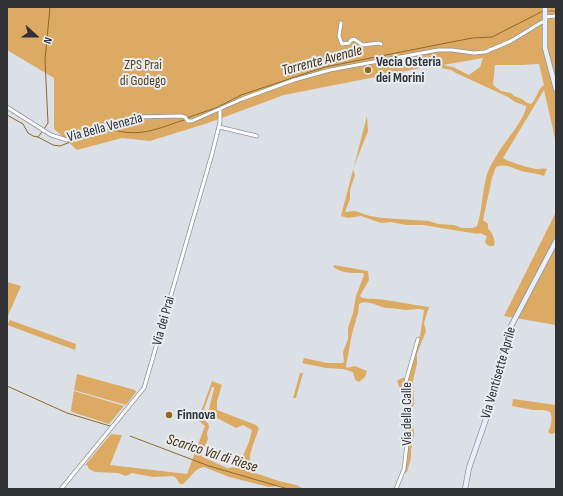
<!DOCTYPE html>
<html>
<head>
<meta charset="utf-8">
<style>
  body { margin:0 }
  #map { position:relative; width:563px; height:496px; overflow:hidden; background:#dae0e5; font-family:"Sofia Sans Condensed",sans-serif }
  canvas { display:block }
  .frame { position:absolute; inset:0; border:8px solid #303235; pointer-events:none }
  .north { position:absolute; left:16px; top:16px; width:40px; height:40px; -webkit-text-stroke:3px #e8edf2; paint-order:stroke; rotate:111deg; font-size:11px; font-weight:700; line-height:16px; text-align:center; color:#303235 }
  .north::after { content:''; display:block; margin:auto; width:14px; height:18px; background:#303235; clip-path:polygon(50% 0,100% 100%,50% 72%,0 100%) }
</style>
</head>
<body>
<div id="map">
<canvas width="563" height="496"></canvas>
<div class="frame"></div>
<div class="north">N</div>
</div>
<script>
const context = document.querySelector('canvas').getContext('2d');
context.lineJoin = 'round';
function paint(path, color) { context.fillStyle = color; context.fill(path, 'evenodd'); }
function trace(path, color, width, dash) { context.strokeStyle = color; context.lineWidth = width; context.lineCap = dash ? 'butt' : 'round'; context.setLineDash(dash || []); context.stroke(path); }
function drawText(font, color, halo, rows, align = 'center') {
  context.font = font + ' "Sofia Sans Condensed",sans-serif'; context.lineWidth = 4; context.setLineDash([]); context.textBaseline = 'middle'; context.strokeStyle = halo; context.fillStyle = color; for (const [text, x, y, turn = 0] of rows) {
    context.save(); context.translate(x, y); context.rotate((+turn || 0) * Math.PI / 180); context.textAlign = isNaN(turn) ? turn : align; if (halo) context.strokeText(text, 0, 0); context.fillText(text, 0, 0); context.restore();
  }
}
paint(new Path2D(`
  M7 7H556V143L544 90 503 158C506 161 532 169 537 169 541 169 543 168 547 169L544 176C537 173 529 173 521 171 513 168 505 163 496 167L492 178 483 220 488 224V229C492 231 496 241 494 246 491 247 487 246 485 242L487 236 480 233 478 234 423 225H406L391 222 381 223 361 216 348 218 341 216 367 116 368 131 353 169 355 175 350 190V199L345 212 355 211 370 216 383 218 429 221 438 224 454 225 462 228H473L477 226C482 211 482 194 486 178 488 169 494 160 498 153 504 143 527 116 526 106L515 102 508 97 456 73 451 70 431 66 284 95 208 123 150 141 122 138 77 150 54 129V78L7 50ZM483 58 480 67 469 75 453 67 443 65ZM539 64 544 85C537 89 537 99 531 104L527 103 522 99 514 96 511 93 501 91 493 85 495 65H520Z
  M556 212V325L504 316Z
  M334 265 368 271 369 280 360 296C363 300 369 298 375 299 393 300 411 305 429 307L424 323 426 331 417 354V364L413 381 414 403 412 412 414 435 411 450V458L407 472 403 474 402 470C404 468 407 465 407 463 408 460 406 456 407 453 409 445 410 394 406 388L400 389 397 381 400 379 406 377 420 336 424 310C416 308 413 310 405 310 399 309 393 308 387 308 377 307 368 299 359 304L358 313 352 334 346 366 347 368 355 366 367 371 365 377 359 382 355 380 353 372 343 369 326 368 302 363 304 358 327 363H342L344 362 343 352 348 339V328L353 313 356 296 364 275 363 273C351 273 344 274 333 267Z
  M7 282 21 286 7 318Z
  M10 320 76 344 75 350 10 326 7 325Z
  M300 373H303L296 398H293Z
  M77 374 135 390 136 392 126 405 74 390Z
  M212 381 222 385 217 401V410L256 425 259 428 252 448 250 455V459L246 470 279 481 296 485 304 489H288L280 486 269 487 229 477 204 467C194 468 191 478 183 484H180L176 478 173 476 153 477 132 473 126 476 118 473 95 472 89 469 87 465H85L111 434 122 435 110 465 187 474 205 426 198 420ZM212 387H214V389L207 417 211 419 217 418 236 428 243 425 252 430 249 442 238 467 227 468 201 456 202 452 208 439 207 433 209 427 208 423 201 418Z
  M74 391 124 406 109 424 72 412 71 410Z
  M513 399 556 405V433L551 434 548 432C551 427 553 417 550 412L544 410H533L512 406Z`), '#ddaa64');
trace(new Path2D(`
  M547 11H556
  M7 115 23 124 28 133 33 136 38 137 53 145 60 146 86 136
  M187 118 218 107 241 95 325 67 472 38 492 37 543 11
  M44 129 48 123 45 60 50 7
  M110 129C140 138 156 129 184 120
  M38 137 42 132
  M7 386 67 413 110 426
  M130 436 209 466 288 489`), '#8e6829', 1);
const minor = new Path2D(`
  M545 17 556 16
  M341 23 339 36 342 44 349 43 351 40 354 39 363 45 379 43 381 44
  M7 107 51 135 67 140 79 137 135 117 181 116 185 117 188 121H192L242 99 294 80 330 70 438 50H452L474 53 485 52 511 41 542 22H545
  M219 127 257 136
  M61 489 144 388 212 154 220 122V109
  M396 489 404 469 408 436 406 381 418 339`);
const secondary = new Path2D(`
  M545 7V48L556 89
  M465 489 469 468 495 393 508 332 556 241`);
trace(minor, '#8f9499', 4.5);
trace(secondary, '#8f9499', 6);
trace(minor, '#fff', 3);
trace(secondary, '#e6effa', 4.5);
for (const [x, y, r, color] of [
  [368,70,4,"#986819"],
  [169,415,4,"#986819"]
]) { const dot = new Path2D(); dot.arc(x, y, r, 0, 2 * Math.PI); context.fillStyle = color; context.fill(dot); trace(dot, '#e8edf2', 1.5); }
drawText('bold 14px', '#303235', '#e8edf2', [
  ["Vecia Osteria",376,62],
  ["dei Morini",376,78],
  ["Finnova",177,415]
], 'left');
drawText('14px', '#5a411e', '#e8edf2', [
  ["ZPS Prai",143,65],
  ["di Godego",143,81]
]);
drawText('14px', '#303235', '#e8edf2', [
  ["Via Bella Venezia",105,128,-15],
  ["Via dei Prai",164,321,-74],
  ["Via Ventisette Aprile",499,373,-74],
  ["Via della Calle",407,414,-90]
]);
drawText('italic 15px', '#472f0a', '#e8edf2', [
  ["Torrente Avenale",322,61,-15],
  ["Scarico Val di Riese",212,454,18]
]);
</script>
</body>
</html>
